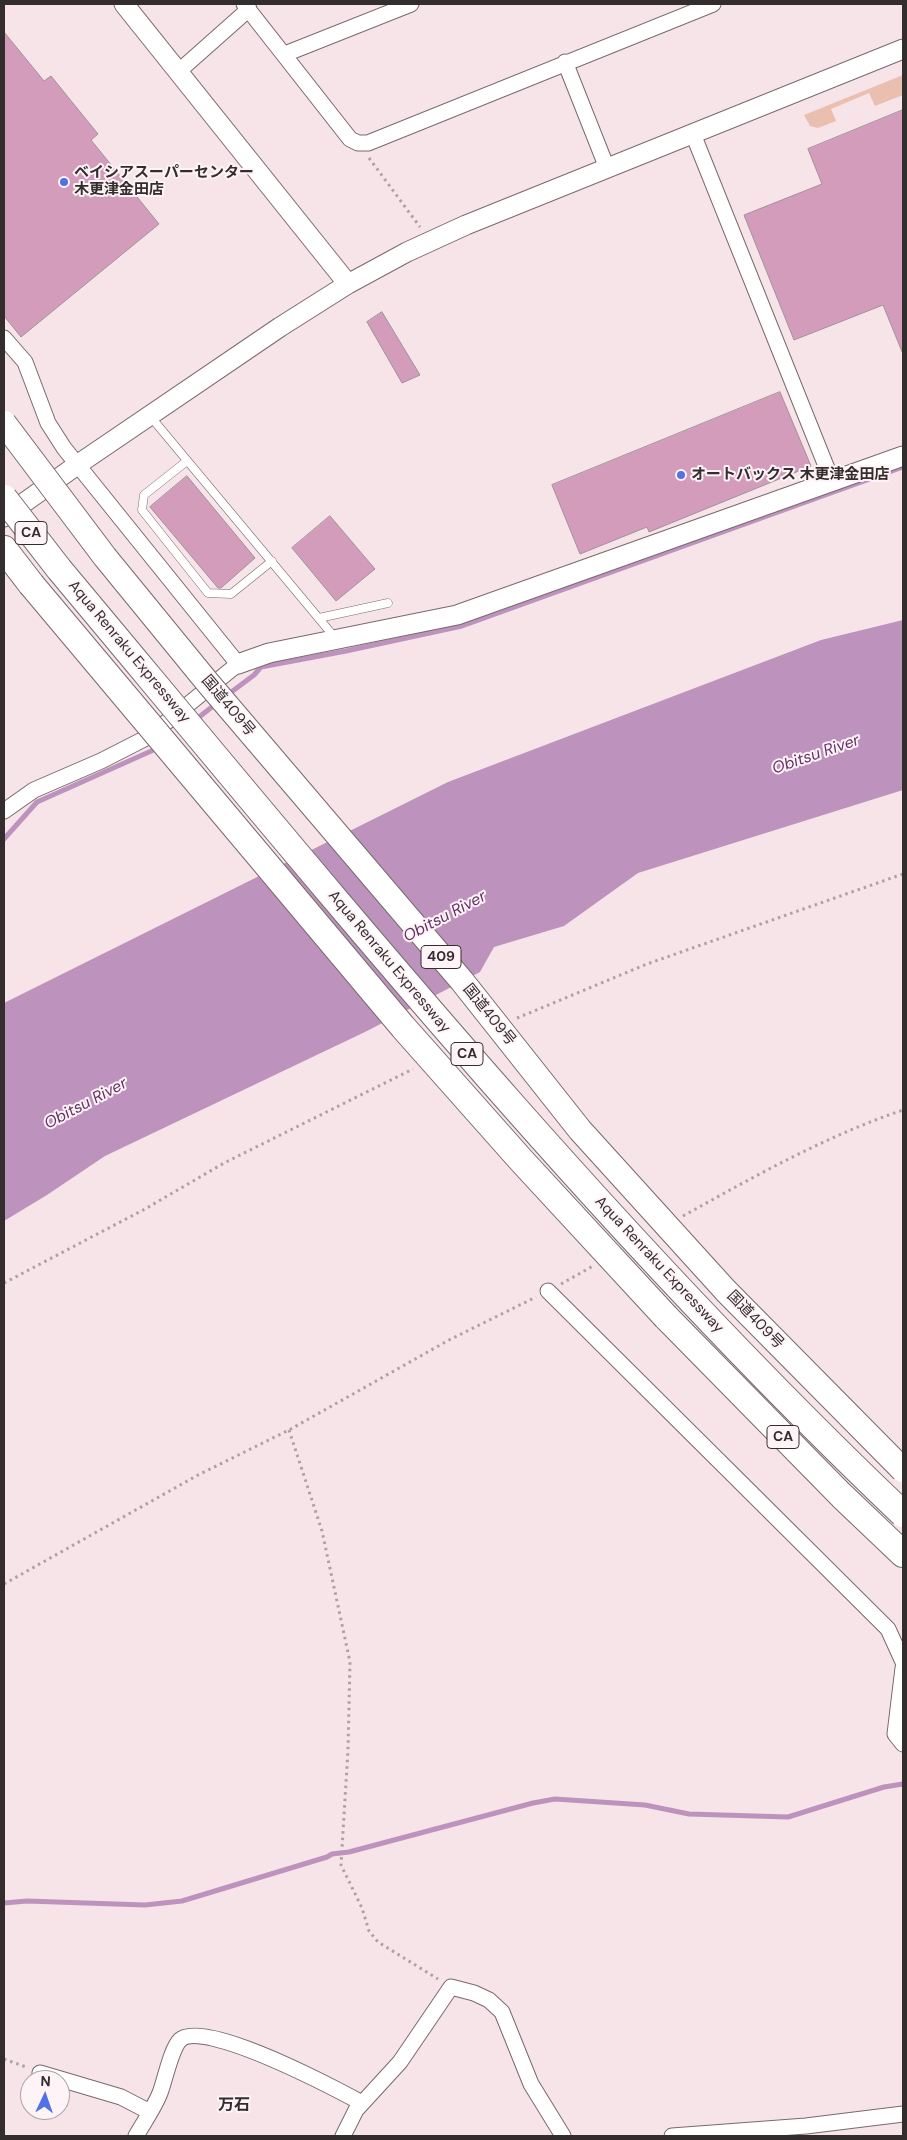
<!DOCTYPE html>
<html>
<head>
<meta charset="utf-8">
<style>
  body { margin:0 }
  #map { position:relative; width:907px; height:2140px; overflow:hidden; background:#f6e4e8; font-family:"DM Sans",sans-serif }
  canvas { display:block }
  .frame { position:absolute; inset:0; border:5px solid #332d2e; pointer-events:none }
  .north { position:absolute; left:20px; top:2070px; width:50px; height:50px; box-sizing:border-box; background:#fef3f6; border:1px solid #ada4a6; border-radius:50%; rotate:3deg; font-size:14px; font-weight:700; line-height:20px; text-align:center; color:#332d2e }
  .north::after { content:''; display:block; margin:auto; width:18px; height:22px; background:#5072e6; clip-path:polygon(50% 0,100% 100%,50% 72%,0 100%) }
</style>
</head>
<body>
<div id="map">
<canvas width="907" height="2140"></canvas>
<div class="frame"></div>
<div class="north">N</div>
</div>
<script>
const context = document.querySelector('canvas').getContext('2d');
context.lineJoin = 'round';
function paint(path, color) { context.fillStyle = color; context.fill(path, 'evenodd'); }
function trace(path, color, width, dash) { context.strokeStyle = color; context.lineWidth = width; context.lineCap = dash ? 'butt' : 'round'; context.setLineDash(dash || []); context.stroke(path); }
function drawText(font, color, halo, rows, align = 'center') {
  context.font = font + ' "DM Sans","Noto Sans JP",sans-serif'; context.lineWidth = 4; context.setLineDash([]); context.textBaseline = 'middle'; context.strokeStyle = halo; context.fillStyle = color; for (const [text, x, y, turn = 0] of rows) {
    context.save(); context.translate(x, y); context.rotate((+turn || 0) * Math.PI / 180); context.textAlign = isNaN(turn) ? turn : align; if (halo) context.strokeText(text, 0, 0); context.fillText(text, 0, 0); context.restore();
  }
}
paint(new Path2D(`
  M903 75V95L875 106 869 93 831 109 836 121 818 128 810 126 804 115Z`), '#ebbfaf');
paint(new Path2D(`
  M903 620V790L638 873 564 926 494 947 480 972 367 1031 105 1156 47 1195 4 1221V1003L448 782 821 640Z`), '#bd93be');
trace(new Path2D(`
  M226 696 254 675 261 667 346 651 462 626 903 467
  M194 721 217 703
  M4 839 37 802 158 748
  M4 1903 27 1901 145 1905 182 1901 327 1857 332 1854 349 1852 533 1803 555 1799 645 1805 689 1814 788 1817 884 1787 903 1784`), '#bd93be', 5);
const building = new Path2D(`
  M4 32 44 81 51 76 98 134 91 140 159 224 21 337 4 316Z
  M903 110V354L883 305 794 340 744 215 822 184 808 149Z
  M382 312 420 375 402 383 367 322Z
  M780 392 811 466 649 532 647 527 580 554 552 485Z
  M187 476 255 558 221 588H218L150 507Z
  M330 516 375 569 336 601 292 548Z`);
paint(building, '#d39cba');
trace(building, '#a09299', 1);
const service = new Path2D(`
  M150 416 336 639
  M187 461 144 495 142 510 208 593 231 594 272 561
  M319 618 388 603`);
const minor = new Path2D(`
  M244 4 350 139 358 143H368L713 4
  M285 54 411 4
  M565 62 607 168
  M178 72 249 9
  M693 134 832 481
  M4 338 25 362 48 423 64 448 238 664 148 737 101 761 34 790 4 811
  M548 1291 888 1629 903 1662
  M903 1668 895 1734 903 1744
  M40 2073 121 2097 150 2112
  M136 2136C144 2122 154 2108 160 2093 165 2080 171 2049 180 2040 203 2018 336 2089 362 2103
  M343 2136 356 2110 400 2062 451 1987 474 1993 489 2000 502 2012 531 2084 563 2136
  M672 2136 806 2126 903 2114`);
const tertiary = new Path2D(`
  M124 4 348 284
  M4 517 77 465 280 327 348 284 407 252 466 225 903 49
  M238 664 269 653 457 615 903 456`);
const motorway = new Path2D(`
  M4 549 31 584
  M666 1317 842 1496 903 1554`);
trace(service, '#796a6d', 9);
trace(minor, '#796a6d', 17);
trace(tertiary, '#796a6d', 21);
trace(motorway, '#796a6d', 28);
trace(new Path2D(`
  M369 158 420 227
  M517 1018 647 964 903 874
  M683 1216C755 1176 826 1136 903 1110
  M4 1283 145 1209 224 1163 413 1069
  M561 1284 593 1266
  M289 1430 322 1531 350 1662 348 1750 341 1865 362 1908 369 1931 378 1942 438 1979
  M4 1584 198 1475 289 1430 449 1340 536 1297
  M4 2059 26 2067`), '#aea1a3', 3, [2.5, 4]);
trace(service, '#fff', 8);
trace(minor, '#fff', 15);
trace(tertiary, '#fff', 19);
trace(motorway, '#fff', 26);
const trunkBridge = new Path2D(`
  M4 423 105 557 208 683 462 981 580 1130 726 1291 903 1470`);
const motorwayBridge = new Path2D(`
  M4 498 59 569C330 893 596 1222 903 1514
  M31 584 403 1027 521 1160 666 1317`);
trace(trunkBridge, '#796a6d', 26, []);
trace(motorwayBridge, '#796a6d', 28, []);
trace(trunkBridge, '#fff', 24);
trace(motorwayBridge, '#fff', 26);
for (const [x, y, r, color] of [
  [64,182,5,"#5072e6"],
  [681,475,5,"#5072e6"]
]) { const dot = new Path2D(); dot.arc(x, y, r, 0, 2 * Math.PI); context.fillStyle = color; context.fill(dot); trace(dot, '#fef3f6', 2); }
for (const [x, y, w] of [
  [31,533,32],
  [441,957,40],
  [467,1054,32],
  [783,1437,32]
]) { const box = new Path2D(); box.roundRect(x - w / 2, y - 11.5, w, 23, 4); context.fillStyle = '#fef3f6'; context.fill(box); trace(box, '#332d2e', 1); }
drawText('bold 14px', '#332d2e', null, [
  ["CA",31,533],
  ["409",441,957],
  ["CA",467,1054],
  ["CA",783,1437]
]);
drawText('bold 15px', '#332d2e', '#fef3f6', [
  ["ベイシアスーパーセンター",74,173],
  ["木更津金田店",74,190],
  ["オートバックス 木更津金田店",691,475]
], 'left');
drawText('15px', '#332d2e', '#fef3f6', [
  ["Aqua Renraku Expressway",129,652,50],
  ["国道409号",228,706,50],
  ["Aqua Renraku Expressway",389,962,50],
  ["国道409号",489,1015,51],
  ["Aqua Renraku Expressway",659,1265,47],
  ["国道409号",755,1320,46]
]);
drawText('italic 16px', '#643066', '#fef3f6', [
  ["Obitsu River",816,755,-19],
  ["Obitsu River",445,917,-28],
  ["Obitsu River",86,1104,-28]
]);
drawText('bold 16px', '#332d2e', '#fef3f6', [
  ["万石",234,2106]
]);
</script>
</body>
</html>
